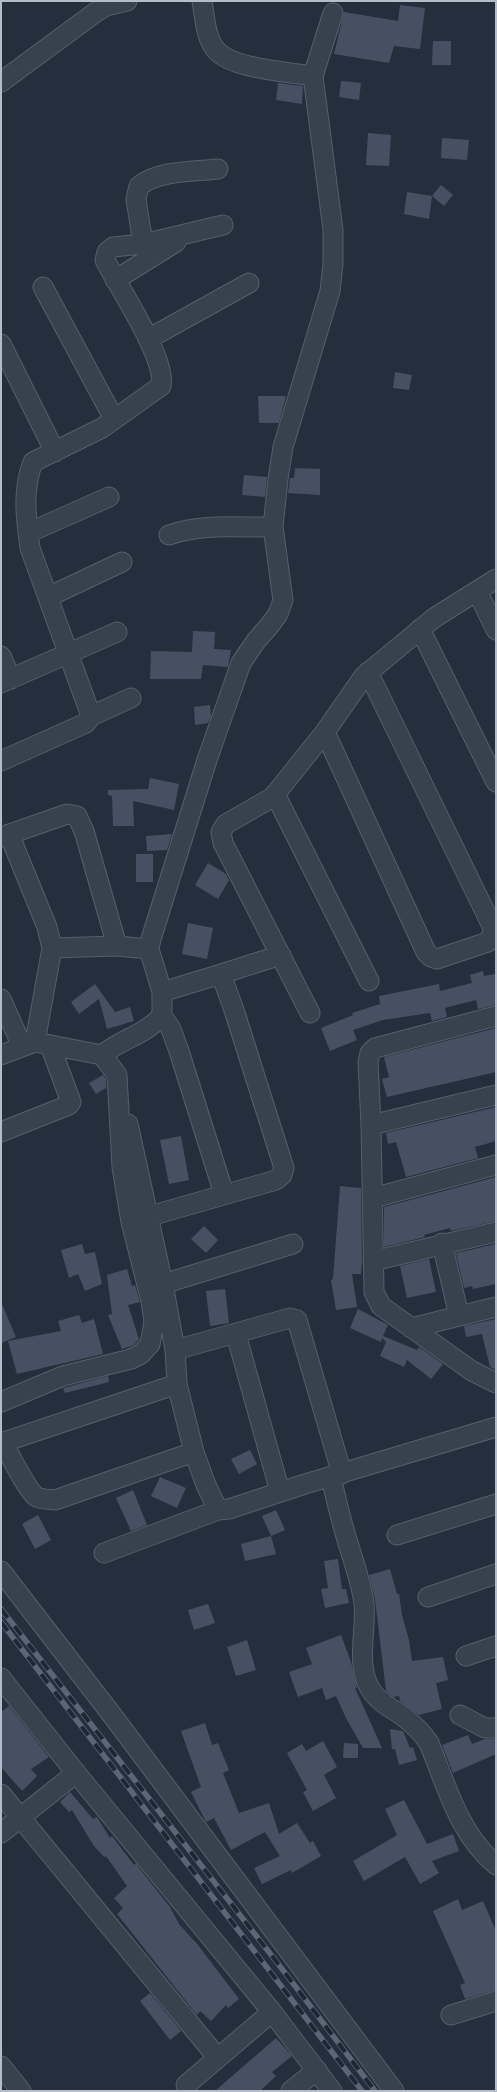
<!DOCTYPE html>
<html>
<head>
<meta charset="utf-8">
<style>
  body { margin:0 }
  #map { position:relative; width:497px; height:2092px; overflow:hidden; background:#242f3e; font-family:"IBM Plex Sans",sans-serif }
  canvas { display:block }
  .frame { position:absolute; inset:0; border:2px solid #b4bcc9; pointer-events:none }
</style>
</head>
<body>
<div id="map">
<canvas width="497" height="2092"></canvas>
<div class="frame"></div>
</div>
<script>
const context = document.querySelector('canvas').getContext('2d');
context.lineJoin = 'round';
function paint(path, color) { context.fillStyle = color; context.fill(path, 'evenodd'); }
function trace(path, color, width, dash) { context.strokeStyle = color; context.lineWidth = width; context.lineCap = dash ? 'butt' : 'round'; context.setLineDash(dash || []); context.stroke(path); }
paint(new Path2D(`
  M400 5 425 8 420 49 394 46 389 63 334 54 344 12 398 21Z
  M433 41H451V65H432Z
  M341 81 361 83 359 100 339 97Z
  M278 83 303 86 302 104 276 100Z
  M368 133 391 135 389 166 366 165Z
  M442 138 469 140 467 160 441 158Z
  M441 185 453 195 444 206 432 196Z
  M407 192 432 196 429 219 404 214Z
  M395 372 412 375 409 390 393 388Z
  M258 396H286L279 423H259Z
  M295 468 320 469V495L288 493 290 478H294Z
  M244 475 267 477 265 497 242 495Z
  M193 631 215 632 214 649 231 650 228 667 203 665 201 679H150L151 651 192 652Z
  M210 705 211 716 208 723 195 725 194 707Z
  M150 778 179 784 174 810 133 801 134 826H113L112 796 108 795V790L148 789Z
  M172 834 167 850 147 851 146 836Z
  M136 854H153V882H136Z
  M208 863 226 874 229 880 218 899 195 885Z
  M188 923 213 928 207 959 182 954Z
  M483 971 484 976 496 974V1005L478 1009 476 1000 445 1008 447 1017 432 1021 430 1013 383 1020 353 1030 357 1040 330 1051 321 1028 353 1015 352 1013 380 1004 379 996 439 984 440 991 472 983 470 975Z
  M95 984 115 1012 130 1007 134 1021 107 1029 99 999 79 1014 71 1002Z
  M496 1028V1072L387 1097 382 1079 389 1077 384 1057Z
  M103 1075 106 1079V1088L96 1094 89 1083Z
  M496 1107V1141L475 1147 478 1158 406 1177 396 1142 388 1144 386 1133Z
  M181 1136 189 1180 169 1184 160 1140Z
  M496 1177V1221L451 1231 450 1228 424 1235 425 1237 384 1247V1207Z
  M340 1186 361 1188 362 1262 361 1274H352L357 1307 336 1310 331 1280 333 1279Z
  M204 1226 218 1240 206 1253 191 1239Z
  M82 1244 85 1254 95 1252 102 1284 85 1291 78 1274 69 1278 61 1250Z
  M496 1244V1284L473 1289 472 1286 464 1288 456 1253Z
  M429 1259 436 1292 407 1298 400 1266Z
  M127 1269 132 1286 135 1285 140 1302 128 1305 139 1339 134 1345 122 1349 108 1315 112 1314 107 1275Z
  M225 1289 229 1323 210 1326 206 1291Z
  M1 1302 16 1337 1 1343Z
  M358 1309 388 1325 383 1336 417 1350 419 1347 443 1364 431 1379 407 1360 404 1367 380 1356 386 1342 382 1338 381 1342 350 1328Z
  M79 1315 82 1323 94 1319 103 1354 17 1374 8 1341 61 1331 58 1321Z
  M496 1319V1369H494L490 1367 482 1334 466 1337 464 1326Z
  M108 1376 109 1382 65 1393 63 1388 67 1387Z
  M250 1450 257 1464 239 1474 231 1459Z
  M160 1477 186 1488 177 1508 151 1496Z
  M133 1490 147 1525 131 1531 116 1498Z
  M276 1510 285 1530 271 1536 262 1516Z
  M38 1515 51 1540 35 1549 22 1524Z
  M271 1536 276 1554 245 1561 241 1544Z
  M338 1559 342 1589H346L349 1603 325 1608 321 1589 328 1588 324 1561Z
  M390 1569 397 1594H399L402 1615 409 1640 412 1661 443 1657 448 1680 436 1683 442 1709 419 1715 400 1701 399 1696 393 1697 386 1691 375 1599 369 1575Z
  M208 1604 215 1623 194 1630 188 1610Z
  M341 1635 351 1662 357 1688H355L382 1748H363L346 1718 336 1696 326 1700 322 1688 298 1697 289 1672 312 1664 306 1648Z
  M247 1640 256 1670 236 1676 227 1647Z
  M9 1706 49 1757 31 1769 37 1776 22 1791 1 1767V1712Z
  M205 1723 212 1745 218 1743 229 1770 223 1773 239 1813 269 1803 279 1834 297 1823 310 1843 313 1841 321 1856 292 1873 291 1870 262 1884 254 1868 280 1856 265 1832 231 1850 214 1818 206 1822 191 1792 201 1787 181 1731Z
  M390 1729 403 1731 410 1748 413 1747 417 1760 399 1765 395 1749H392Z
  M468 1735 472 1744 485 1739H496V1754L453 1773 442 1745Z
  M323 1741 337 1767 324 1775 336 1798 313 1811 303 1792 307 1790 287 1753 302 1744 306 1751Z
  M344 1743 358 1744V1758H343Z
  M70 1792 93 1819 97 1817 110 1838 112 1836 134 1865 136 1863 140 1869 170 1907 179 1924 198 1945 239 1999 228 2008 226 2005 211 2021 200 2011 197 2015 117 1914 123 1908 114 1898 127 1886 106 1856 104 1857 94 1846 72 1810 69 1812 60 1802Z
  M404 1800 427 1844 453 1834 459 1851 432 1861 439 1873 420 1884 405 1857 364 1881 353 1861 397 1835 385 1809Z
  M458 1899 462 1910 483 1901 496 1931V1990L465 1999 460 1985 465 1983 433 1911Z
  M150 1993 181 2031 170 2040 140 2001Z
  M276 2038 292 2056 272 2072 276 2076 260 2091H215Z`), '#455162');
const minor = new Path2D(`
  M202 1C205 17 205 37 216 50 232 69 289 72 313 76
  M1 82 96 12 106 6 127 1
  M143 244 136 199 139 186C160 170 192 172 218 169
  M115 280 176 242
  M43 287 114 419
  M148 339 249 283
  M1 344 55 452
  M28 533 109 497
  M169 535C204 523 237 528 273 527
  M477 591 496 630
  M48 597 122 562
  M420 629 496 782
  M1 656 11 679
  M1 683 117 632
  M91 716 131 698
  M325 732 426 952 431 957 437 959 488 942 492 935 493 928 368 672
  M1 761 86 723 91 716 30 548C26 518 22 490 33 462L102 428 161 386C167 359 119 288 105 260L107 252 113 247 143 244 223 225
  M275 794 369 981
  M9 834 47 927 52 948 35 1042
  M1 837 67 814 77 816 84 831 117 946
  M52 948 117 946 149 949
  M221 974 281 955
  M1 999 22 1046
  M310 1013 223 843 221 832 226 824 273 797 325 732 364 676 434 618 496 579
  M162 1016 171 1029 179 1051 224 1194
  M496 1016 375 1048 370 1053 368 1062 371 1125 374 1292 381 1306 472 1371 496 1383
  M1 1055 35 1042 102 1055
  M128 1124 163 1284 175 1350 177 1384 194 1452 206 1485 218 1510
  M371 1125 496 1095
  M1 1132 69 1105 71 1102 50 1045
  M373 1198 496 1165
  M150 1216 276 1180 282 1175 284 1168 234 1010 221 974 162 992
  M442 1243 459 1316
  M373 1261 496 1232
  M163 1284 293 1244
  M411 1328 496 1307
  M236 1334 280 1492
  M175 1350 290 1318 297 1320 342 1474
  M1 1402 63 1376 131 1359 141 1354 150 1344 154 1322 151 1301 131 1222 122 1167 117 1075 102 1055C123 1038 143 1036 162 1016V992L149 949 151 939 207 760 241 663 256 641 270 625 278 614 283 600 273 527 278 479 283 447 330 291 333 264V230L313 76 333 13
  M1 1443 177 1384
  M3 1443C10 1455 26 1488 35 1496 41 1500 49 1499 55 1500L194 1452
  M331 1477C336 1499 341 1521 348 1543 354 1563 361 1582 364 1603 367 1631 354 1668 373 1693 380 1702 390 1708 400 1714 411 1722 422 1732 429 1743 447 1787 459 1834 496 1865
  M397 1535 496 1504
  M104 1553 218 1510 229 1509 305 1484 496 1427
  M1 1571 112 1715 394 2091
  M428 1597 496 1574
  M466 1656 496 1646
  M1 1678 76 1773 272 2012 332 2091
  M460 1715 485 1728H496
  M1 1794 217 2057
  M1 1833 76 1773
  M451 2015 496 2001
  M1 2066 21 2091
  M186 2085 272 2012
  M291 2091 317 2070`);
trace(minor, '#565f6c', 21);
trace(minor, '#38414e', 19);
const rail = new Path2D(`
  M1 1609 279 1965 375 2091
  M1 1622 362 2091`);
trace(rail, '#5a6575', 5.5);
trace(rail, '#1d2633', 4, [11]);
</script>
</body>
</html>
